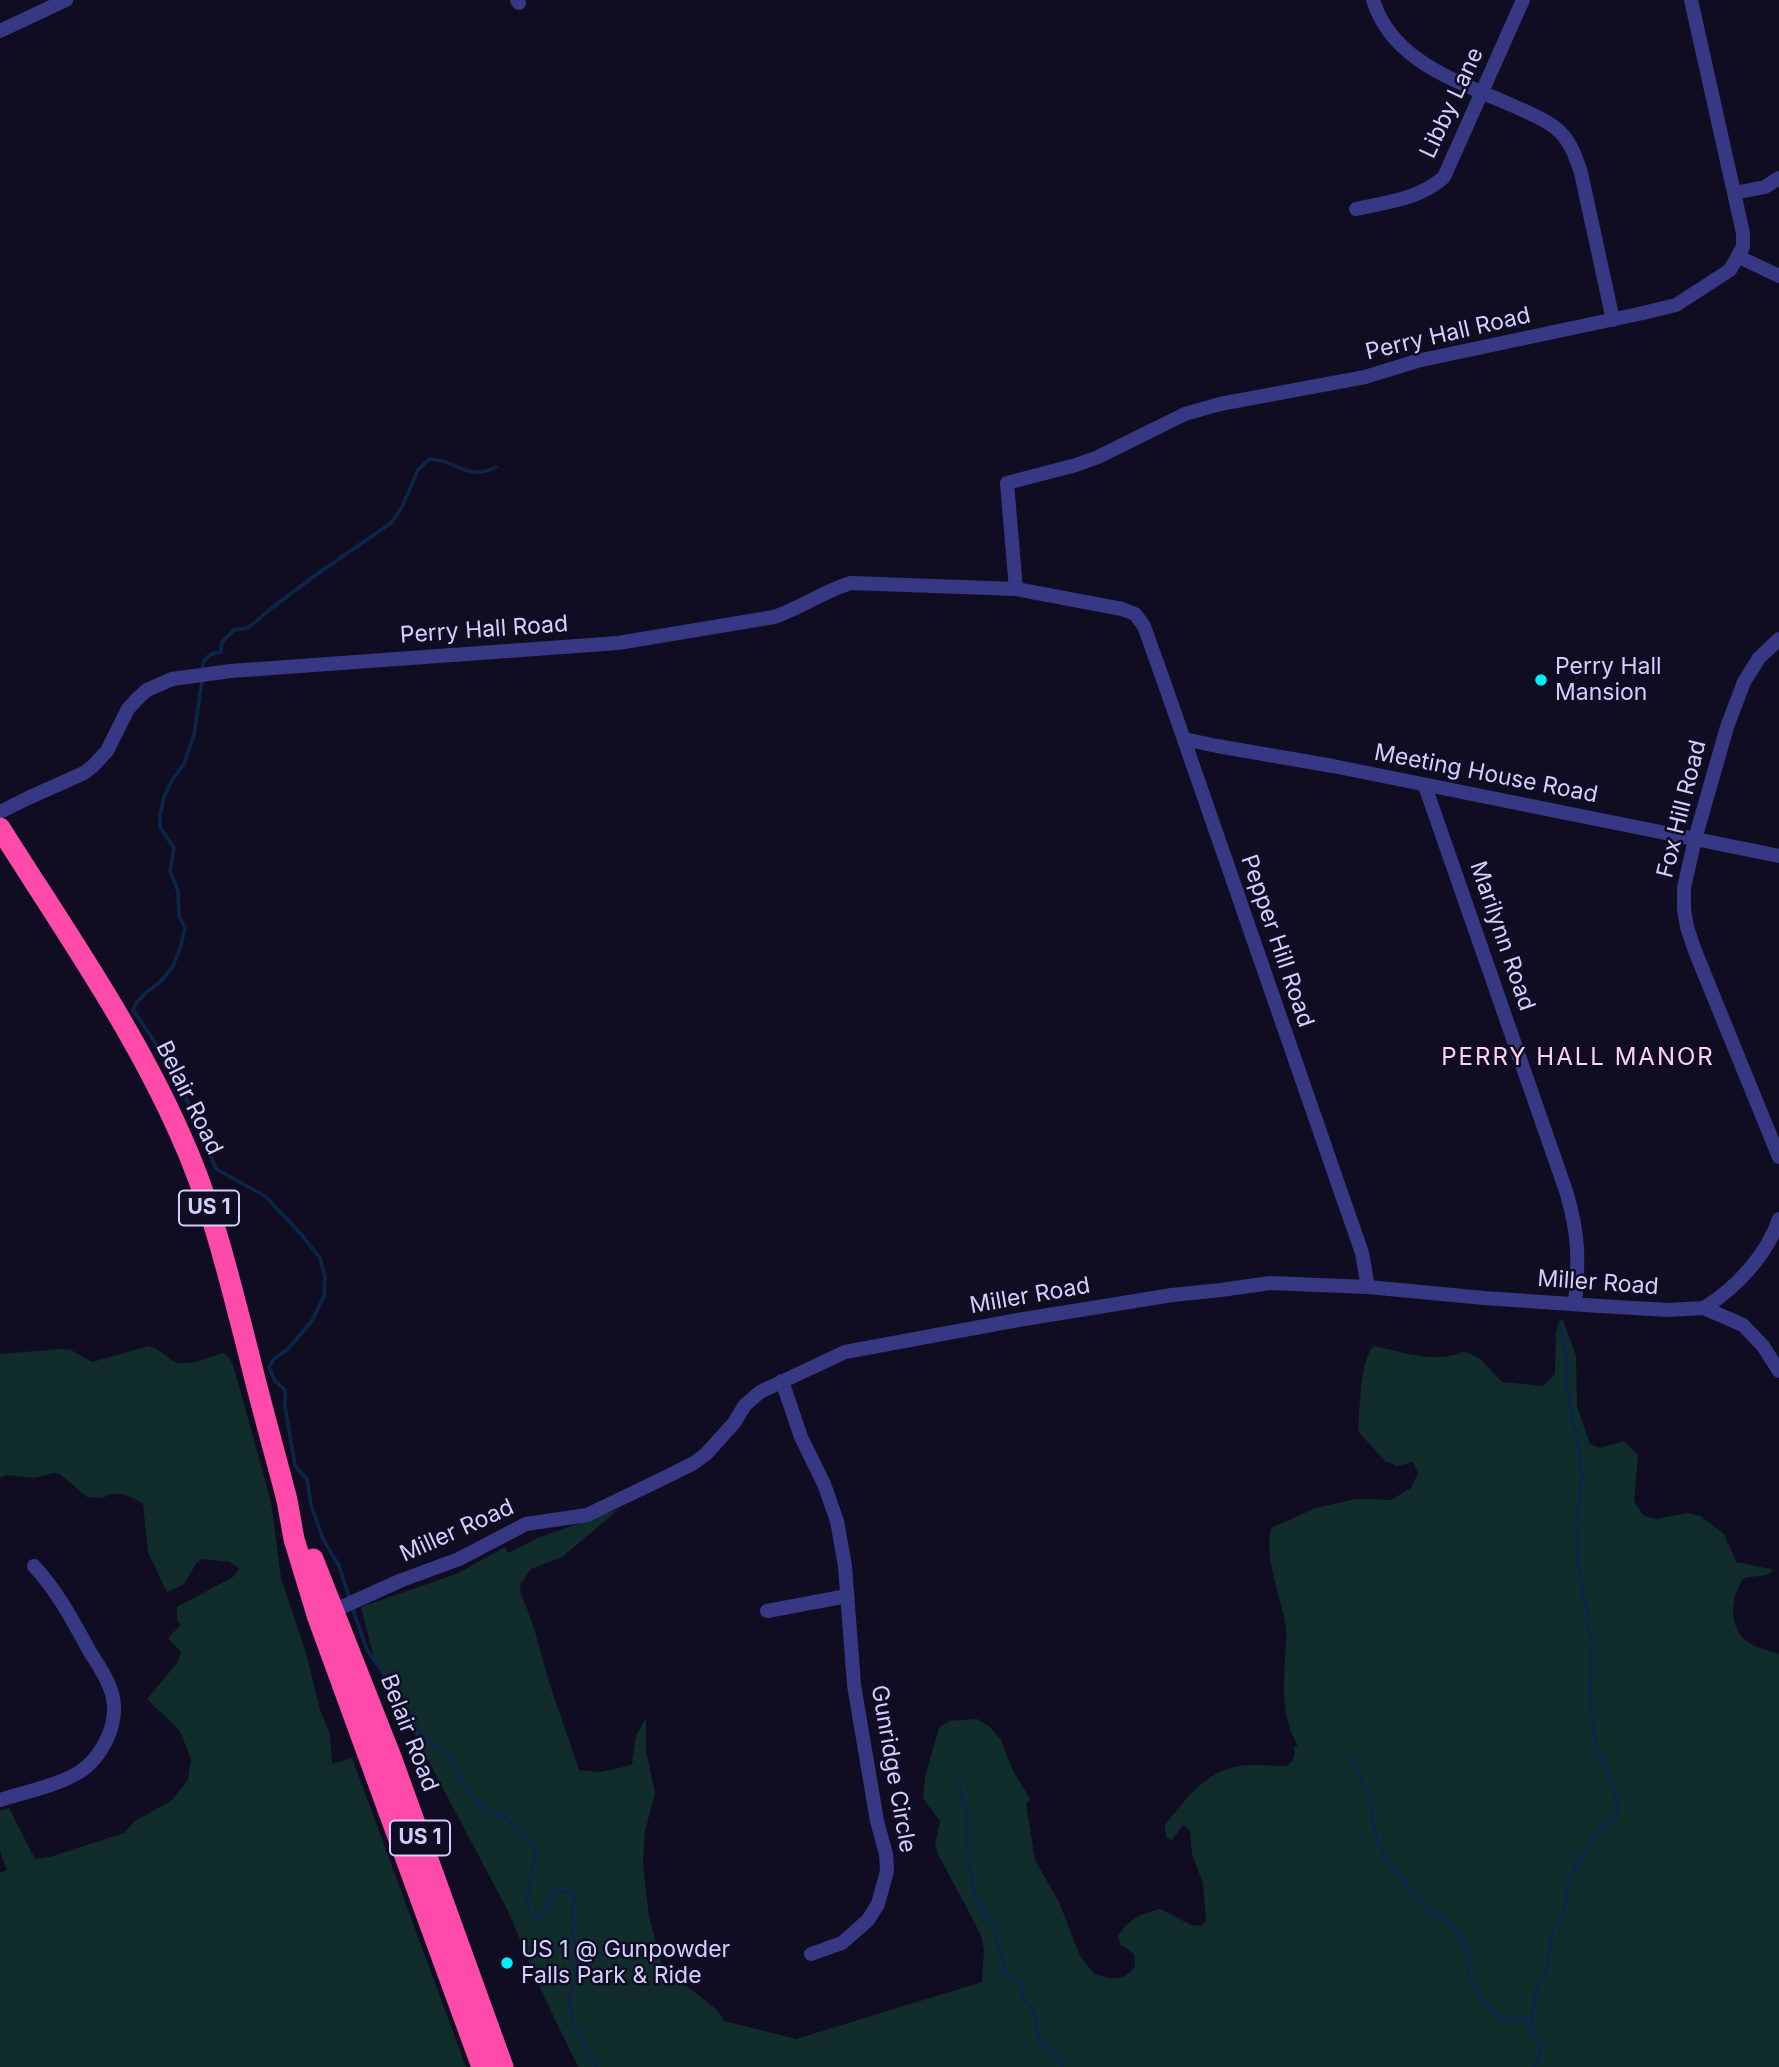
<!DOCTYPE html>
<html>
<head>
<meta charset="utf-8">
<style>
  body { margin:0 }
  canvas { display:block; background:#100d23 }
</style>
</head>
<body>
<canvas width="1779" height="2067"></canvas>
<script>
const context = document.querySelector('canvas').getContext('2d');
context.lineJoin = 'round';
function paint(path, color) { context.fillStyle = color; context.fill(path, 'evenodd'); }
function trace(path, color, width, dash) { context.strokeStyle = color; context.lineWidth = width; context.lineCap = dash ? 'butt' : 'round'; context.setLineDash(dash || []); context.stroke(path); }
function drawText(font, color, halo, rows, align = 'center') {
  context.font = font + ' Inter,sans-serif'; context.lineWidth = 5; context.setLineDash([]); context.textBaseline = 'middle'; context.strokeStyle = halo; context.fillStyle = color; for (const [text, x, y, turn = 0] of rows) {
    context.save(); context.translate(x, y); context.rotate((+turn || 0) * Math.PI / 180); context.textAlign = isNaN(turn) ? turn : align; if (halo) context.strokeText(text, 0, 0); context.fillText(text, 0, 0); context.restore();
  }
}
paint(new Path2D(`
  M1563 1320 1576 1356 1577 1406 1590 1444 1600 1448 1624 1441 1638 1455 1634 1501 1643 1515 1656 1519 1687 1513 1700 1516 1724 1534 1736 1562 1771 1569 1773 1571 1766 1575 1744 1578C1732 1594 1728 1620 1742 1637 1750 1647 1768 1650 1779 1654V2067H578L541 1990 508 1911 374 1658 361 1607 459 1573 505 1547 508 1553 538 1538 619 1509 562 1557 531 1569 520 1585 521 1594 534 1628 549 1682 579 1770 601 1772 632 1765 636 1736 646 1718V1750L655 1794 645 1830 643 1865 649 1916 661 1962 669 1972 717 2010 724 2021 796 2039 982 1982 984 1950 981 1935 938 1854 935 1845 940 1821 923 1798 925 1777 939 1728 949 1721 977 1719 989 1726 1001 1740 1013 1771 1030 1799 1026 1804 1035 1860 1059 1902 1080 1956 1094 1974C1111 1979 1122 1983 1135 1967L1134 1954 1121 1945 1118 1936C1132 1917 1138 1915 1160 1909L1191 1925 1201 1926 1206 1921 1203 1883 1192 1854 1190 1830 1183 1825 1172 1840 1166 1837 1165 1825C1184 1802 1201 1776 1231 1768 1248 1763 1269 1766 1287 1766 1294 1760 1295 1757 1294 1747L1297 1746V1744C1281 1715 1284 1687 1285 1655 1286 1646 1287 1637 1286 1628 1281 1595 1264 1560 1271 1528L1316 1508 1356 1499 1391 1500 1411 1488 1418 1473 1413 1462 1397 1466 1385 1461 1358 1431C1360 1411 1360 1358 1374 1346 1403 1352 1437 1365 1464 1351L1479 1358 1502 1382 1543 1386 1555 1374 1556 1333 1559 1321Z
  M149 1346C159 1349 164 1355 173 1361 186 1368 210 1357 223 1353L229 1357 234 1368 271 1502 281 1578 306 1653 320 1710 330 1734 332 1764 352 1758 466 2067H0V1873L7 1870 0 1851V1811L9 1808 35 1859 50 1857 124 1833 135 1821 171 1801 188 1780 191 1759 180 1731 147 1699 177 1663 181 1652 168 1638 181 1625 177 1620V1607L233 1577 239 1569 230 1562 203 1559 197 1562 184 1584 167 1592 148 1552 143 1503C130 1497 116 1488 103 1498L87 1497 60 1474 53 1473 34 1478 7 1475 0 1478V1354L62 1349 71 1350 92 1362Z`), '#102d2b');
trace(new Path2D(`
  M202 672C202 659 209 653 221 652L222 642 234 630 248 628 273 607 313 577 391 523 402 507 418 470 429 459C458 460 467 482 496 467
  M202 680 194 735 184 764 172 780 164 797 160 815V827L174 848 170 871 178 891 179 916 185 928 180 949 172 968 159 983 148 991 136 1003 133 1010 159 1048 189 1104 216 1169 265 1196 301 1234 320 1258 325 1277 324 1296 312 1321 288 1349 274 1359 269 1367 275 1381 285 1390V1406L295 1466 307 1479 311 1505 323 1539 339 1566 350 1600
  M352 1607 367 1650 393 1687 422 1736 449 1755 469 1794 486 1810 504 1816 518 1831 532 1841 536 1855 527 1900 529 1912 535 1918 542 1917 553 1893 563 1890 574 1893 573 1930 576 1957V1977L569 2000 573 2023 596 2067
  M1352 1758 1370 1801 1374 1830 1386 1860 1424 1905 1452 1925 1469 1951V1973L1475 1987 1484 2001 1500 2017 1507 2020 1522 2018 1531 2029
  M959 1783 967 1815 968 1860 976 1897 995 1929 1005 1974 1011 1979H1018L1024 2000 1034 2011 1040 2042 1058 2058 1063 2067
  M1534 2067 1540 2053V2043L1531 2029 1532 2014 1537 1989 1546 1970 1553 1928 1564 1916 1569 1878 1594 1836 1615 1819 1618 1806 1609 1774 1595 1746 1590 1695 1592 1641 1578 1567 1576 1522 1582 1477 1576 1434 1566 1383 1568 1360 1560 1326`), '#0c2649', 3.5);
trace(new Path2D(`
  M517 0 519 3
  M1373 0C1393 64 1461 82 1516 107 1531 114 1551 122 1562 134 1572 145 1577 160 1581 173L1613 320
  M0 31 66 0
  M1734 193 1765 187 1779 178
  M1356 209C1387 202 1420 199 1444 177L1523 0
  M1739 257 1779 276
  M1016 589 1007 483 1076 465 1098 457 1185 414 1220 404 1365 377 1417 361 1643 313 1676 305 1730 270 1743 247V233L1691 0
  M1779 639 1759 658 1744 682 1727 727 1695 839 1684 888V909L1687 927 1695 951 1779 1157
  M1184 739 1217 746 1333 766 1779 856
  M1425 786 1566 1191C1579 1234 1579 1259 1575 1304
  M0 812 28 798 84 773 93 766 107 751 128 709 136 700 147 690 172 679 231 671 618 643 774 617C801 608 824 591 851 583L1016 589 1122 609 1135 614 1144 626 1172 705 1362 1253 1368 1287
  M1704 1308C1736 1288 1767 1255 1779 1219
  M782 1381 801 1437 824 1484 837 1521 845 1566 854 1685 877 1821 886 1854 887 1871 878 1904 868 1920 842 1943 811 1954
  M333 1611 402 1580 459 1559 526 1524 587 1515 666 1477 694 1463 706 1454 734 1423 745 1405 760 1392 845 1352 1018 1320 1172 1295 1221 1290 1270 1283 1368 1287 1484 1298 1600 1306 1668 1310 1704 1308 1743 1325 1763 1346 1779 1371
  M767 1611 847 1596
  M0 1800C25 1792 60 1785 81 1771 101 1757 115 1730 114 1706 113 1686 100 1668 90 1652 73 1621 58 1592 34 1566`), '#373883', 14);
trace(new Path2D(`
  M0 828C63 928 132 1026 180 1134 212 1204 229 1278 248 1351 260 1401 274 1450 287 1500L294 1539 318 1618 482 2067
  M313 1559 391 1757 503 2067`), '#ff4aa9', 21);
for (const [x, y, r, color] of [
  [1541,680,7,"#00edfa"],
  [507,1963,7,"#00edfa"]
]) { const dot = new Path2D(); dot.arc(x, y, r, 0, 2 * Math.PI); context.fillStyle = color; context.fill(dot); trace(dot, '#100d23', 2.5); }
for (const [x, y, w] of [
  [209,1208,60],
  [420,1838,60]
]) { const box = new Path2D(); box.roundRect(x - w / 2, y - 17.5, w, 35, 5); context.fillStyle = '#100d23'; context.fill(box); trace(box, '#d2cfff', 2); }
drawText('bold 21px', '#d2cfff', null, [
  ["US 1",209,1208],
  ["US 1",420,1838]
]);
drawText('23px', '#d2cfff', '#100d23', [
  ["Libby Lane",1452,103,-65],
  ["Perry Hall Road",1448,334,-13],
  ["Perry Hall Road",484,630,-4],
  ["Meeting House Road",1486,774,11],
  ["Fox Hill Road",1682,809,-76],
  ["Marilynn Road",1502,936,71],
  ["Pepper Hill Road",1277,941,71],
  ["Belair Road",189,1098,64],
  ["Miller Road",1598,1283,4],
  ["Miller Road",1030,1296,-10],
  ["Miller Road",457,1531,-24],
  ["Belair Road",409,1733,69],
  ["Gunridge Circle",893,1769,80]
]);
drawText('23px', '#d2cfff', '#100d23', [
  ["Perry Hall",1555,667],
  ["Mansion",1555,693],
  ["US 1 @ Gunpowder",521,1950],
  ["Falls Park & Ride",521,1976]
], 'left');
context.letterSpacing = '2px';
drawText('24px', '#ffd1f0', '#100d23', [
  ["PERRY HALL MANOR",1578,1058]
]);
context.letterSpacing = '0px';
</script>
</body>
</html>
